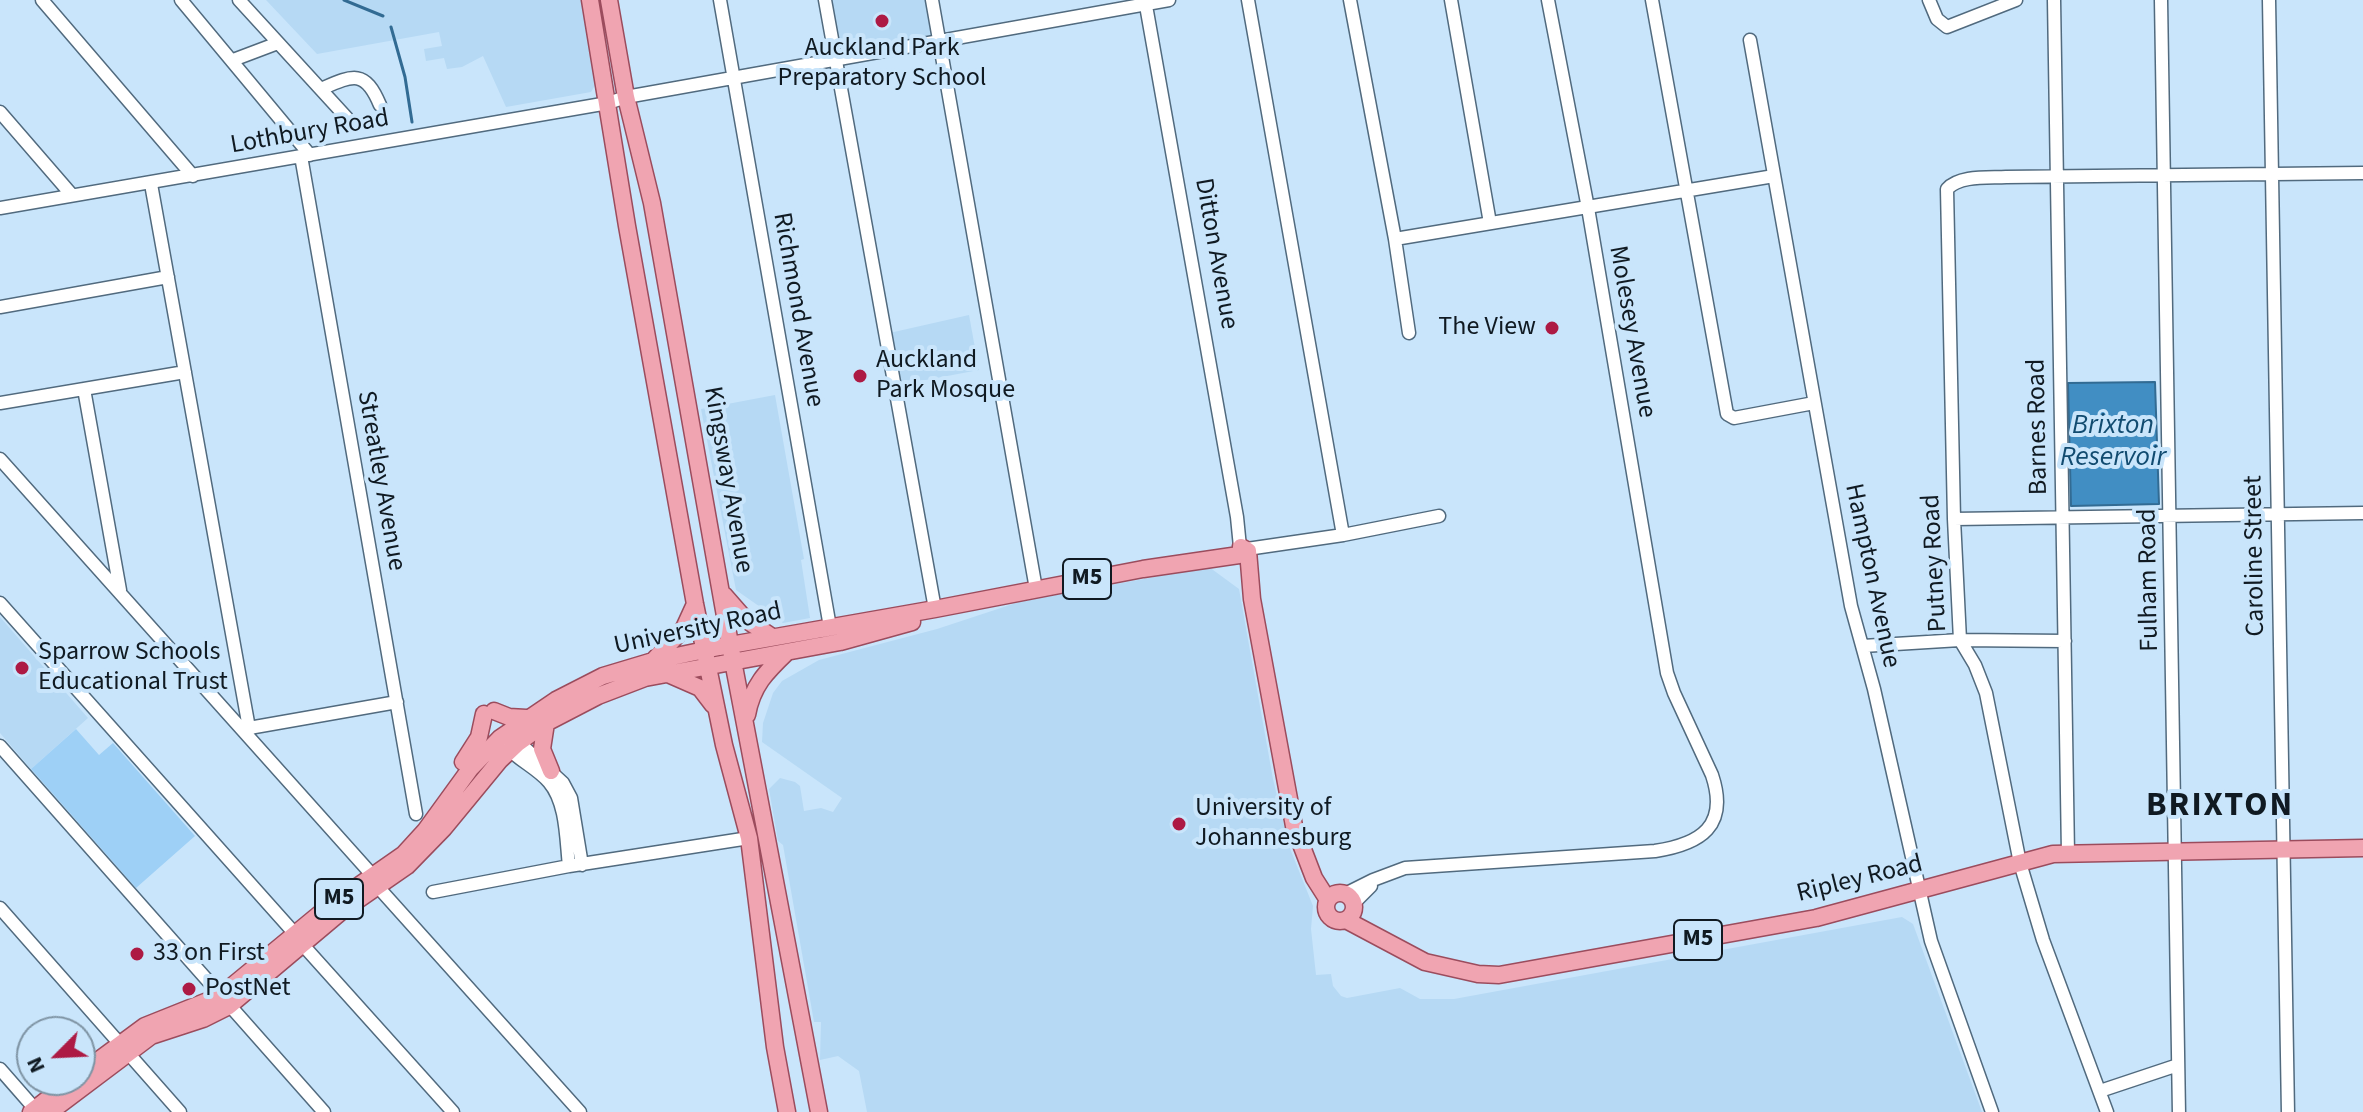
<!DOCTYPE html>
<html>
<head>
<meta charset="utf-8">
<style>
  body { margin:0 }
  #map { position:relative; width:2363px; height:1112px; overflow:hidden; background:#c9e5fb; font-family:"Source Sans 3",sans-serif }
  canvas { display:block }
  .north { position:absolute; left:16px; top:1016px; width:80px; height:80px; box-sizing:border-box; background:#c9e5fb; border:2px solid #7f94a4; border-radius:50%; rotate:246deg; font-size:22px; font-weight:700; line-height:32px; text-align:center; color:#101a22 }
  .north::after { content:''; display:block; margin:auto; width:28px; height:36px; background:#ad1a44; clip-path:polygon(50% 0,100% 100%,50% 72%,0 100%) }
</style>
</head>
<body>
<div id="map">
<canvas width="2363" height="1112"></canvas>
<div class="north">N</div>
</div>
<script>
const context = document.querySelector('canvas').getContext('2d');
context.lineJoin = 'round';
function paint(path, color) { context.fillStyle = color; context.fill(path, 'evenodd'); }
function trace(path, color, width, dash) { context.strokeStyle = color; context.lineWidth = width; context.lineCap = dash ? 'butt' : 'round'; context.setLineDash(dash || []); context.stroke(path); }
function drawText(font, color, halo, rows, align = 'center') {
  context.font = font + ' "Source Sans 3",sans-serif'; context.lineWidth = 8; context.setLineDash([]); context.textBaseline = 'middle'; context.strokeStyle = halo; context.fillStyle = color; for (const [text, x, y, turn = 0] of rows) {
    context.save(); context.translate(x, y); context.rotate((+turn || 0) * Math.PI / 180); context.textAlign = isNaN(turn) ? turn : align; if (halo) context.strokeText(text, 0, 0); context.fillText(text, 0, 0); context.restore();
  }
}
paint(new Path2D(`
  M266 0H582L597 82 591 92 506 107 483 56 462 67 447 69 444 58 426 61 424 49 442 46 439 32 317 54Z
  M825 0H932L940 43 835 60Z
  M969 315 979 370 894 386 885 334Z
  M775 395 804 559 801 560 810 618 783 623 736 590 701 409Z
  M1209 567 1239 589 1273 779 1289 846 1313 906 1311 929 1316 975 1331 974 1333 986 1341 996 1347 998 1400 988 1420 999H1454L1902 917 1913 924 1982 1112H867L859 1071 838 1056 820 1060 821 1022H814L783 845 778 841 769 789 780 778 795 782 800 786 804 811 821 808 833 812 842 798 762 742 763 723 773 693 782 681 819 660 937 629 1019 602Z
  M0 617 88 718 31 769 0 733Z`), '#b6d9f4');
paint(new Path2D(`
  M76 729 99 755 113 743 195 836 136 888 31 769Z`), '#9ed0f6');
const water = new Path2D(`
  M2155 382 2159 504 2071 506 2068 383Z`);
paint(water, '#418ec3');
trace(water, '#326b93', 2);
trace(new Path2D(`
  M344 0 383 16
  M391 27 405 77 412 122`), '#326b93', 3);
const minor = new Path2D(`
  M42 0 193 176
  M181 0 310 155
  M239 0 347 118
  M720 0 830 627
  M825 0 935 609
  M932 0 1036 589
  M1145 0 1237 517 1240 547
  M1248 0 1343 535
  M1350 0 1395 239 1409 333
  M1451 0 1490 223
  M1652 0 1727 414 1734 418 1814 403
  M1929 0 1937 19 1947 27 2016 0
  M2054 0 2068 853
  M2161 0 2179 1112
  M2269 0 2288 1112
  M1750 40 1851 606 1874 689 1931 941 1992 1112
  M233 60 278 43
  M321 89C353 75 365 69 380 105
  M0 112 71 194
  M301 156 416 814
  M151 184 249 728 248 735
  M0 208 608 103 626 97 1169 0
  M1395 239 1774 176
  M0 307 168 277
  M84 389 120 590
  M0 403 185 372
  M0 459 374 877
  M1954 519 2363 513
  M1247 549 1343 535 1439 516
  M0 603 296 935
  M1863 646 1960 640 2065 641
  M249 728 397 702
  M513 737 563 783 571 798 582 865
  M0 746 324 1112
  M506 746C518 760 537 768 549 782 567 803 566 840 569 866
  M378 887 580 1112
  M433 892 569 866 749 838
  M1345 894 1373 880 1405 868 1655 851C1701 844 1729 826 1712 775L1674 693 1667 673 1588 208 1548 0
  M1354 903 1371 886
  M0 908 180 1112
  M302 944 453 1112
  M0 1069 35 1109
  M2100 1091 2178 1065
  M2107 1112 2043 940 2020 863 1986 693 1975 665 1960 640 1954 519 1947 189C1960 175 1988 178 2006 177L2363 173`);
const major = new Path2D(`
  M590 0 627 226 695 604 724 745 749 838 775 1047 787 1112
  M609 0 626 97 652 203 733 661 819 1112
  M1241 547 1248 551 1252 599 1294 826 1314 878 1328 900
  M724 595 745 619 772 637
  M654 660 684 628 695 604
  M668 674 700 688 713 705
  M494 711 509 717 526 718
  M747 715C752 686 766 672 787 652
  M546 723 542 749 551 771
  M463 762 479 737 484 714
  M1326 907a14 14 0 1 1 28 0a14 14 0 1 1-28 0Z
  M1346 920 1425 962 1478 974 1499 975 1816 918 2053 854 2363 848
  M80 1074 145 1026 220 996 328 907 404 854 425 831 470 769 500 738 556 700 603 676 653 661 719 647 935 609 1143 569 1239 555
  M31 1112 72 1080
  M50 1112 151 1036 203 1019 229 1006 342 911 407 866 444 828 500 760 518 743 546 723 598 696 645 678 840 642 912 622`);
trace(minor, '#516a7e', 15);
trace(major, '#9b4c5d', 19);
trace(minor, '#fff', 12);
trace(major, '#f0a4b1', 16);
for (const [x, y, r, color] of [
  [882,21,8,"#ad1a44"],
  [1552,328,8,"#ad1a44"],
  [860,376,8,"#ad1a44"],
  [22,668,8,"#ad1a44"],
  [1179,824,8,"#ad1a44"],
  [137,954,8,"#ad1a44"],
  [189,989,8,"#ad1a44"]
]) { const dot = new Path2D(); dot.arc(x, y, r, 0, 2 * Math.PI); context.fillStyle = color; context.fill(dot); trace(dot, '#c9e5fb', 3); }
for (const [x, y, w] of [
  [1087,579,48],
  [339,899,48],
  [1698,940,48]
]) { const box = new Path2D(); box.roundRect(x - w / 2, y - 20, w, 40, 6); context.fillStyle = '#c9e5fb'; context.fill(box); trace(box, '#101a22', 2); }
drawText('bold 24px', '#101a22', null, [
  ["M5",1087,579],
  ["M5",339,899],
  ["M5",1698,940]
]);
drawText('26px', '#101a22', '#c9e5fb', [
  ["Auckland Park",882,49,"center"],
  ["Preparatory School",882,79,"center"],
  ["The View",1536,328,"right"],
  ["Auckland",876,361],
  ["Park Mosque",876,391],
  ["Sparrow Schools",38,653],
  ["Educational Trust",38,683],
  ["University of",1195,809],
  ["Johannesburg",1195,839],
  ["33 on First",153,954],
  ["PostNet",205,989]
], 'left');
drawText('26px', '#101a22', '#c9e5fb', [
  ["Lothbury Road",310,133,-10],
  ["Ditton Avenue",1215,254,80],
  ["Richmond Avenue",797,310,80],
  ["Molesey Avenue",1631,332,80],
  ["Barnes Road",2039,427,-91],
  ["Kingsway Avenue",727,480,80],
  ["Streatley Avenue",380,481,80],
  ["Caroline Street",2256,556,-91],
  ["Putney Road",1936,563,-93],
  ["Hampton Avenue",1871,576,78],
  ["Fulham Road",2150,580,-91],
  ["University Road",698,630,-12],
  ["Ripley Road",1860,880,-14]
]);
drawText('italic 28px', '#114b70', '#c9e5fb', [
  ["Brixton",2113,427],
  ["Reservoir",2113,459]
]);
context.letterSpacing = '2px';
drawText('bold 34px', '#101a22', '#c9e5fb', [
  ["BRIXTON",2220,808]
]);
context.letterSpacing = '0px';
</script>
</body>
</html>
